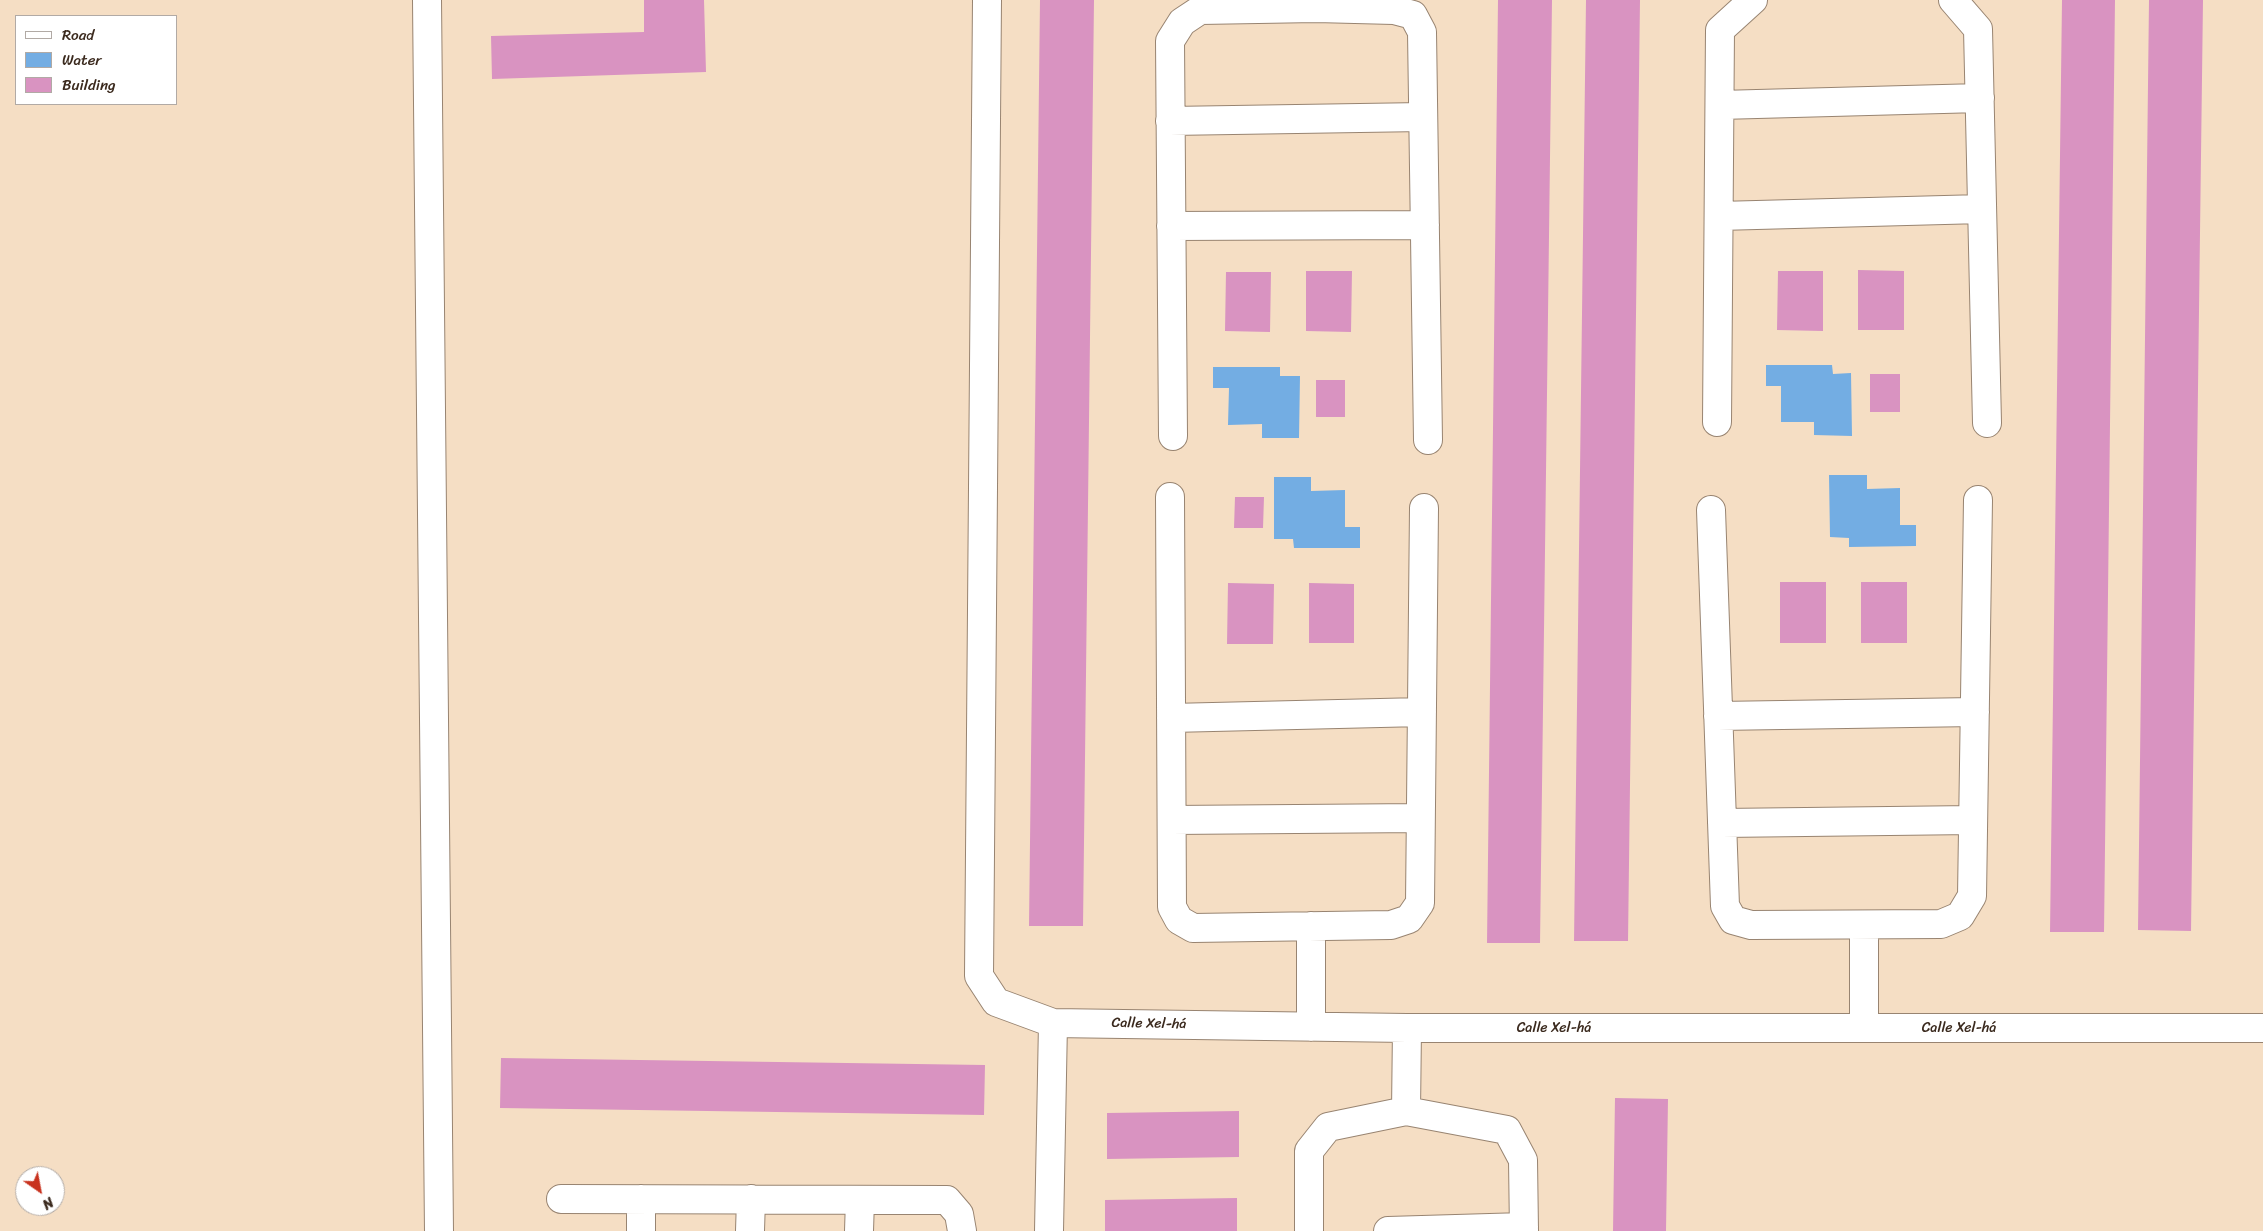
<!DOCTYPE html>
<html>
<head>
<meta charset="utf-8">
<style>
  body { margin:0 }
  #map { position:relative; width:2263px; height:1231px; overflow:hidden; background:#f5dec4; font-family:Sriracha,sans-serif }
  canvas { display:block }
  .legend { position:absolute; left:15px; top:15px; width:162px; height:90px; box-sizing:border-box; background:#fff; border:1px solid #b1aaa5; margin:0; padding:6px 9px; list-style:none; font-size:15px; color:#3b2a1e }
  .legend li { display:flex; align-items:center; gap:10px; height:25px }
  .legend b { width:25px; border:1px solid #b1aaa5 }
  .north { position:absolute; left:15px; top:1166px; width:50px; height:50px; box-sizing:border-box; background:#fff; border:1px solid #b1aaa5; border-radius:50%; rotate:147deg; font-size:14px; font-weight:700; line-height:20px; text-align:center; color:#3b2a1e }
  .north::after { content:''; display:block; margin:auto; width:18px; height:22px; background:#c8321e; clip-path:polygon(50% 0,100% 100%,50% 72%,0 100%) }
</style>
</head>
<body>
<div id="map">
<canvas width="2263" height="1231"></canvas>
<ul class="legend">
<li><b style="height:6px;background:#fff"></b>Road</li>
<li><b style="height:14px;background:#73ade3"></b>Water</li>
<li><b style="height:14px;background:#d993c1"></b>Building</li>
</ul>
<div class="north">N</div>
</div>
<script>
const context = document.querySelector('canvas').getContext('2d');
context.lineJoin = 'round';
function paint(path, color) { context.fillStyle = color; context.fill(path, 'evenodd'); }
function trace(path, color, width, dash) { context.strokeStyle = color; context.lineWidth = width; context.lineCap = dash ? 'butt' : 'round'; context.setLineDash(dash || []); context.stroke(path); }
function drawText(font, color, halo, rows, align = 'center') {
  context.font = font + ' Sriracha,sans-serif'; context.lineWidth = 5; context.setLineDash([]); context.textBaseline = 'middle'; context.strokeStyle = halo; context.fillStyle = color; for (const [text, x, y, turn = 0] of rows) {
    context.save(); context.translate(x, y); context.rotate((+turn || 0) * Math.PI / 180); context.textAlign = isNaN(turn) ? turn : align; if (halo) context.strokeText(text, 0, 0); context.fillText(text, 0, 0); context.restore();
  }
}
paint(new Path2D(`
  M1766 365H1832L1833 374 1851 373 1852 436 1814 435V422H1781V386H1766Z
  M1213 367H1280V376H1300L1299 438H1262V424L1228 425 1229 388H1213Z
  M1829 475H1867V489L1900 488V525H1916V546L1849 547V538L1830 537Z
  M1274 477H1311V491L1345 490V527H1360V548H1294L1293 539H1274Z`), '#73ade3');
paint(new Path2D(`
  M644 0H704L706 72 492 79 491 36 644 32Z
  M1040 0H1094L1083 926H1029Z
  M1498 0H1552L1540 943H1487Z
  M1586 0H1640L1628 941H1574Z
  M2062 0H2115L2104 932H2050Z
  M2149 0H2203L2191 931 2138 930Z
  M1858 270 1904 271V330H1858Z
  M1306 271H1352L1351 332 1306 331Z
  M1778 271H1823V331L1777 330Z
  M1226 272H1271L1270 332 1225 331Z
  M1870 374H1900V412H1870Z
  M1316 380H1345V417H1316Z
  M1235 497H1264L1263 528H1234Z
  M1780 582H1826V643H1780Z
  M1861 582H1907V643H1861Z
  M1228 583 1274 584 1273 644H1227Z
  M1309 583 1354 584V643H1309Z
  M501 1058 985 1065 984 1115 500 1108Z
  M1615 1098 1668 1099 1666 1231H1613Z
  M1239 1111V1157L1107 1159V1113Z
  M1237 1198V1231H1105V1200Z`), '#d993c1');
const street = new Path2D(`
  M987 0 979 976 996 1002 1053 1023
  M1953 0 1978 29 1987 423
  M1720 105 1980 98
  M1170 121 1423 117
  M1719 216 1982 209
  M1171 226 1425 225
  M1717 422 1720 30 1753 0
  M1173 436 1170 41 1182 22 1200 10 1316 8 1394 10 1413 15 1422 32 1428 440
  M1170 497 1172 907 1179 920 1193 928 1391 925 1409 919 1420 903 1424 508
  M1711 510 1725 906 1733 920 1751 925 1941 924 1960 916 1972 896 1978 500
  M1718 716 1975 712
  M1171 718 1422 712
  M1172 820 1420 818
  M1722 823 1973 820
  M1864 925V1028
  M1311 926V1027
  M1406 1111 1507 1130 1523 1160 1524 1231
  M561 1199 947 1200 959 1214 962 1231
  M641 1231V1199
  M750 1231 751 1199
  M859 1231 860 1200
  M1049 1231 1053 1023 1407 1028H2263
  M1309 1231V1151L1328 1127 1406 1111 1407 1028
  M1388 1231 1524 1227`);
const secondary = new Path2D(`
  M427 0 439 1231`);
trace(street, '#988471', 30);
trace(secondary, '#988471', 30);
trace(street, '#fff', 28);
trace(secondary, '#fff', 28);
drawText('14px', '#3b2a1e', '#fff', [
  ["Calle Xel-há",1149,1024,1],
  ["Calle Xel-há",1554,1028],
  ["Calle Xel-há",1959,1028]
]);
</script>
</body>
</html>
